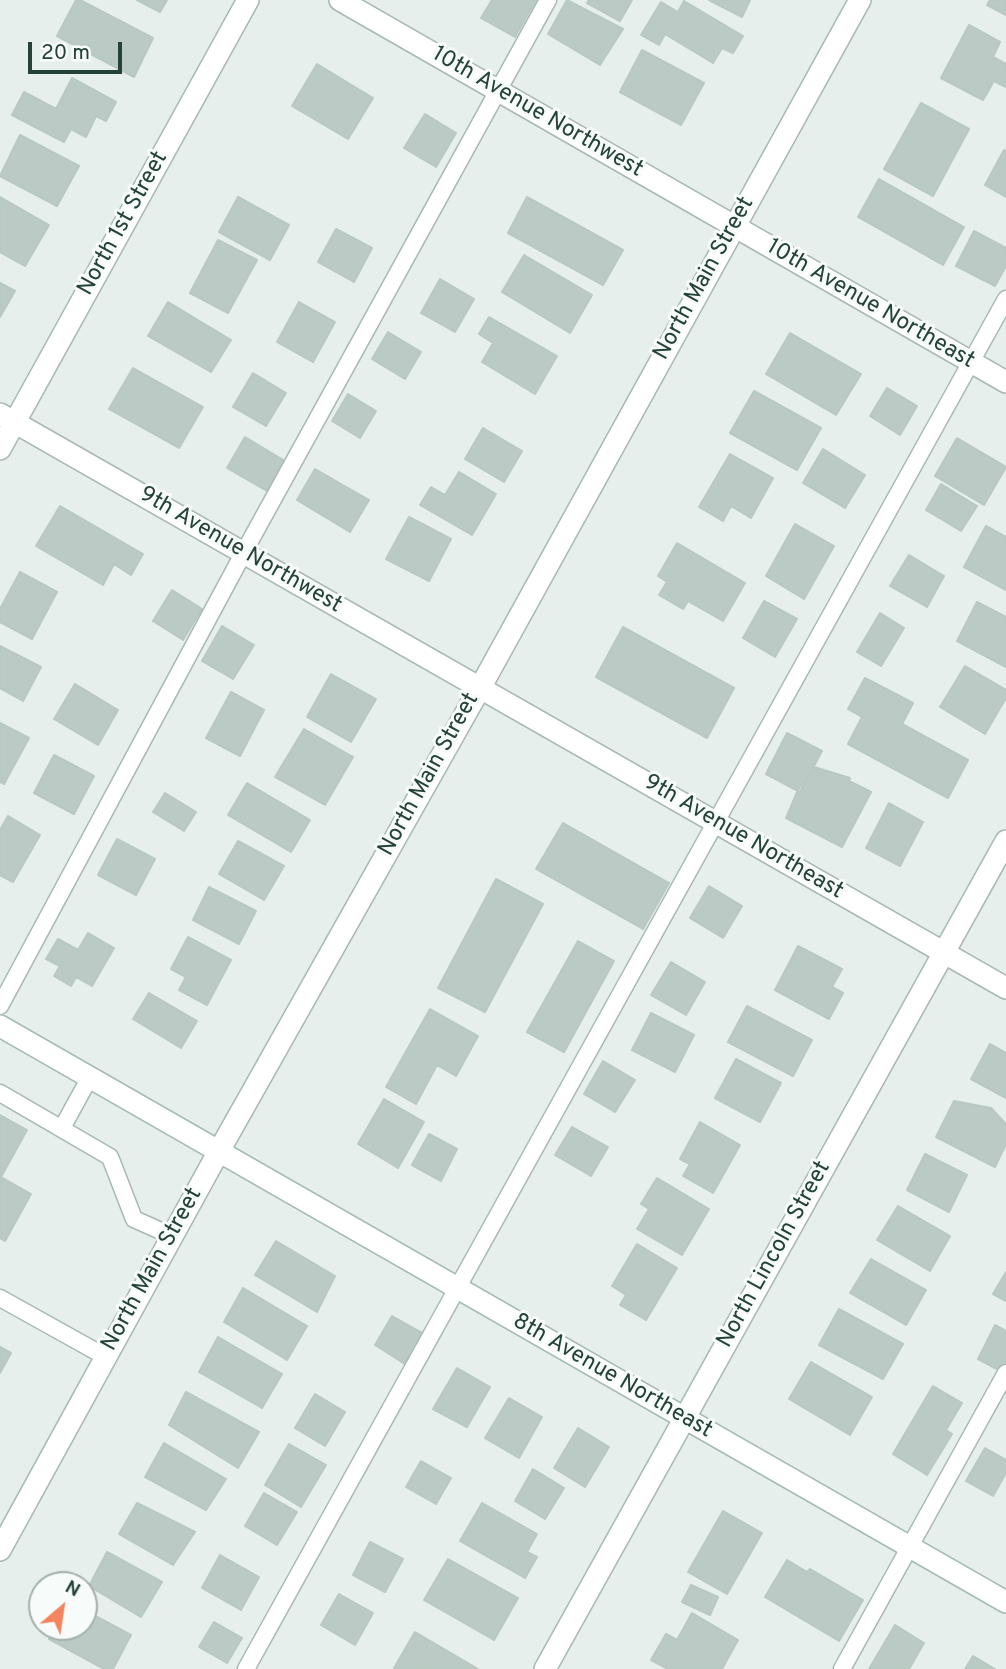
<!DOCTYPE html>
<html>
<head>
<meta charset="utf-8">
<style>
  body { margin:0 }
  #map { position:relative; width:1006px; height:1669px; overflow:hidden; background:#e6efeb; font-family:Overpass,sans-serif }
  canvas { display:block }
  .north { position:absolute; left:28px; top:1571px; width:70px; height:70px; box-sizing:border-box; background:#f7fbf9; border:2px solid #a3b1ad; border-radius:50%; rotate:29deg; font-size:19px; font-weight:700; line-height:28px; text-align:center; color:#24423a }
  .north::after { content:''; display:block; margin:auto; width:24px; height:32px; background:#f4845f; clip-path:polygon(50% 0,100% 100%,50% 72%,0 100%) }
  .scale { position:absolute; left:28px; top:42px; width:94px; height:32px; box-sizing:border-box; border:4px solid #24423a; border-top:0; padding-left:9px; font-size:21px; line-height:24px; white-space:nowrap; color:#24423a; -webkit-text-stroke:5px #f7fbf9; paint-order:stroke }
</style>
</head>
<body>
<div id="map">
<canvas width="1006" height="1669"></canvas>
<div class="north">N</div>
<div class="scale">20 m</div>
</div>
<script>
const context = document.querySelector('canvas').getContext('2d');
context.lineJoin = 'round';
function paint(path, color) { context.fillStyle = color; context.fill(path, 'evenodd'); }
function trace(path, color, width, dash) { context.strokeStyle = color; context.lineWidth = width; context.lineCap = dash ? 'butt' : 'round'; context.setLineDash(dash || []); context.stroke(path); }
function drawText(font, color, halo, rows, align = 'center') {
  context.font = font + ' Overpass,sans-serif'; context.lineWidth = 6; context.setLineDash([]); context.textBaseline = 'middle'; context.strokeStyle = halo; context.fillStyle = color; for (const [text, x, y, turn = 0] of rows) {
    context.save(); context.translate(x, y); context.rotate((+turn || 0) * Math.PI / 180); context.textAlign = isNaN(turn) ? turn : align; if (halo) context.strokeText(text, 0, 0); context.fillText(text, 0, 0); context.restore();
  }
}
const building = new Path2D(`
  M76 0H80L153 38 134 77 57 36Z
  M137 0H167L160 12Z
  M492 0H536L515 37 481 18Z
  M567 0 623 29 600 65 548 34Z
  M589 0H632L620 21 587 3Z
  M709 0H750L742 17Z
  M990 0H1006V15L987 5Z
  M684 1 743 36 733 53 722 48 713 63 665 34 659 45 641 35 661 2 678 12Z
  M969 25 1000 42 993 57 1006 64V87L994 81 983 100 941 78Z
  M642 50 704 83 681 125 620 92Z
  M317 64 373 98 348 139 292 106Z
  M72 78 116 102 106 121 96 116 86 137 71 129 64 142 12 115 24 92 56 109Z
  M921 103 969 129 933 196 884 169Z
  M425 114 456 133 436 167 404 148Z
  M20 135 79 166 57 206 0 176Z
  M1004 150 1006 151V197L985 185Z
  M879 179 964 227 943 265 858 217Z
  M0 197 49 225 25 266 0 252Z
  M238 197 289 225 270 260 219 232Z
  M527 197 623 250 603 285 508 233Z
  M336 229 372 248 354 282 318 262Z
  M974 231 1006 248V266L995 286 956 266Z
  M218 240 257 260 228 313 190 293Z
  M524 255 592 295 570 333 502 292Z
  M440 279 474 299 455 332 421 313Z
  M0 283 15 291 0 317Z
  M168 302 231 340 211 372 148 336Z
  M299 302 335 322 313 362 277 342Z
  M489 317 557 356 535 394 482 362 493 343 479 334Z
  M388 332 421 352 405 379 372 359Z
  M790 333 861 374 836 415 766 374Z
  M133 368 203 407 179 448 109 409Z
  M253 373 286 393 266 426 233 407Z
  M887 388 917 406 900 435 870 416Z
  M754 391 821 428 797 470 730 433Z
  M348 394 376 411 360 438 332 421Z
  M483 428 522 451 504 482 465 459Z
  M245 437 285 461 267 491 227 468Z
  M957 438 1006 467 984 505 935 476Z
  M823 449 865 475 845 508 803 483Z
  M730 454 773 478 751 518 731 506 723 521 699 507Z
  M315 469 369 500 350 532 297 500Z
  M459 472 496 494 472 535 420 505 431 487 445 495Z
  M941 484 977 506 961 531 926 510Z
  M60 506 143 554 131 575 114 564 103 585 36 546Z
  M409 517 451 539 429 581 386 559Z
  M795 524 834 546 804 599 766 576Z
  M986 526 1006 537V590L964 567Z
  M677 543 745 583 723 621 688 601 683 609 659 595 667 582 658 576Z
  M909 555 944 576 927 607 890 586Z
  M20 572 57 592 32 639 0 622V609Z
  M172 590 202 609 183 640 153 621Z
  M764 601 797 619 775 657 743 638Z
  M977 602 1006 617V667L957 641Z
  M880 613 904 628 881 666 857 652Z
  M222 626 254 645 233 679 202 661Z
  M623 627 734 688 707 738 596 677Z
  M0 646 41 667 23 701 0 688Z
  M965 666 1006 690V698L985 734 940 707Z
  M331 674 376 699 351 742 307 717Z
  M865 678 913 703 902 724 968 760 948 798 848 744 862 717 848 709Z
  M75 684 118 710 98 745 54 719Z
  M231 692 264 710 240 756 206 738Z
  M0 723 29 738 4 784 0 782Z
  M304 729 353 757 325 805 275 777Z
  M787 733 822 751 800 792 766 774Z
  M54 755 94 776 74 814 34 793Z
  M814 767 850 778 849 781 871 792 842 847 786 818 798 790Z
  M247 783 310 820 291 852 228 815Z
  M165 793 196 812 184 831 153 812Z
  M889 803 923 822 900 866 866 848Z
  M8 816 40 835 13 882 0 875V830Z
  M563 823 669 883 643 929 536 869Z
  M117 839 155 859 136 895 98 875Z
  M238 841 284 866 264 900 219 874Z
  M496 879 543 904 485 1012 438 988Z
  M709 886 742 906 723 938 690 918Z
  M209 887 256 911 239 944 193 920Z
  M88 933 114 948 92 986 76 977 71 986 54 976 60 966 46 959 58 939 78 950Z
  M188 937 231 960 207 1005 179 990 186 977 171 969Z
  M578 941 614 961 564 1052 527 1032Z
  M798 946 842 969 832 987 843 993 829 1019 775 990Z
  M671 962 705 982 686 1015 651 995Z
  M149 993 197 1021 181 1048 133 1019Z
  M747 1006 812 1040 793 1076 728 1042Z
  M430 1009 478 1036 456 1076 437 1065 416 1104 386 1087Z
  M651 1013 694 1035 675 1072 632 1050Z
  M990 1044 1006 1053V1098L971 1079Z
  M736 1059 781 1083 760 1122 715 1098Z
  M603 1061 635 1080 615 1112 584 1094Z
  M384 1099 424 1122 398 1168 358 1144Z
  M954 1101 991 1108 1006 1124V1144L995 1167 936 1137Z
  M0 1115 27 1130 1 1177 31 1194 5 1241 0 1238Z
  M700 1122 740 1145 713 1193 683 1176 690 1164 680 1159Z
  M572 1127 608 1147 591 1176 555 1155Z
  M429 1134 457 1149 441 1181 412 1165Z
  M925 1154 967 1175 949 1212 907 1190Z
  M657 1178 709 1209 682 1255 637 1229 649 1209 641 1204Z
  M898 1206 950 1236 930 1271 877 1240Z
  M276 1241 335 1276 317 1312 255 1275Z
  M637 1244 677 1268 646 1320 620 1305 626 1295 612 1286Z
  M871 1259 926 1290 906 1325 850 1293Z
  M1006 1272V1301L993 1294Z
  M243 1288 307 1326 287 1360 224 1322Z
  M839 1309 903 1344 883 1379 819 1345Z
  M392 1316 426 1335 408 1366 375 1345Z
  M995 1325 1006 1331V1374L978 1359Z
  M218 1337 282 1374 262 1408 199 1372Z
  M0 1347 11 1353 0 1373Z
  M811 1362 872 1397 850 1435 789 1399Z
  M457 1368 490 1387 467 1427 433 1409Z
  M933 1386 962 1403 946 1430 952 1434 927 1475 893 1454Z
  M186 1392 259 1432 238 1468 169 1425Z
  M315 1394 345 1412 325 1446 295 1428Z
  M509 1398 542 1417 519 1458 485 1438Z
  M578 1428 609 1447 585 1487 554 1468Z
  M164 1443 226 1479 206 1510 145 1477Z
  M289 1444 326 1465 301 1507 265 1485Z
  M985 1448 1006 1460V1473L993 1496 966 1481Z
  M421 1461 451 1478 436 1504 406 1487Z
  M533 1469 564 1488 545 1519 515 1501Z
  M264 1493 297 1512 277 1545 245 1526Z
  M137 1503 195 1532 173 1565 119 1534Z
  M482 1503 537 1534 527 1552 537 1557 525 1578 460 1541Z
  M723 1511 762 1533 727 1594 688 1572Z
  M370 1542 403 1559 385 1592 353 1575Z
  M107 1552 162 1582 141 1617 89 1586Z
  M220 1555 259 1577 241 1610 202 1588Z
  M448 1559 518 1598 494 1640 424 1600Z
  M787 1560 807 1572 810 1569 863 1600 839 1641 765 1597Z
  M691 1585 718 1597 710 1615 682 1602Z
  M339 1594 373 1613 355 1645 321 1625Z
  M84 1610 131 1635 113 1669H104L49 1639 56 1627H84Z
  M692 1613 738 1640 722 1669H668L651 1660 666 1634 677 1640Z
  M214 1622 242 1638 227 1663 199 1647Z
  M895 1625 924 1643 909 1669H869Z
  M415 1632 478 1669 394 1668Z
  M973 1656 995 1669H965Z`);
paint(building, '#bbcac4');
trace(building, '#b8c9c2', 2);
const service = new Path2D(`
  M0 1006 244 552 548 0
  M0 1093 110 1157 134 1219 172 1236
  M62 1128 90 1077
  M0 1298 106 1357
  M246 1669 1006 299
  M842 1669 1006 1373`);
const minor = new Path2D(`
  M340 0 1006 382
  M0 414 1006 988
  M0 449 248 0
  M545 1669 1006 841`);
const tertiary = new Path2D(`
  M0 1550 219 1151 480 688 860 0`);
const secondary = new Path2D(`
  M0 1026 1006 1602`);
trace(service, '#a8b8b2', 19);
trace(minor, '#a8b8b2', 24);
trace(tertiary, '#a8b8b2', 24);
trace(secondary, '#a4bbb3', 24);
trace(service, '#fff', 16);
trace(minor, '#fff', 21);
trace(tertiary, '#fff', 21);
trace(secondary, '#fff', 21);
drawText('23px', '#24423a', '#f7fbf9', [
  ["10th Avenue Northwest",537,113,30],
  ["North 1st Street",124,224,-61],
  ["North Main Street",705,279,-61],
  ["10th Avenue Northeast",870,305,30],
  ["9th Avenue Northwest",240,551,30],
  ["North Main Street",430,775,-61],
  ["9th Avenue Northeast",743,838,30],
  ["North Lincoln Street",775,1255,-61],
  ["North Main Street",153,1270,-61],
  ["8th Avenue Northeast",612,1377,30]
]);
</script>
</body>
</html>
